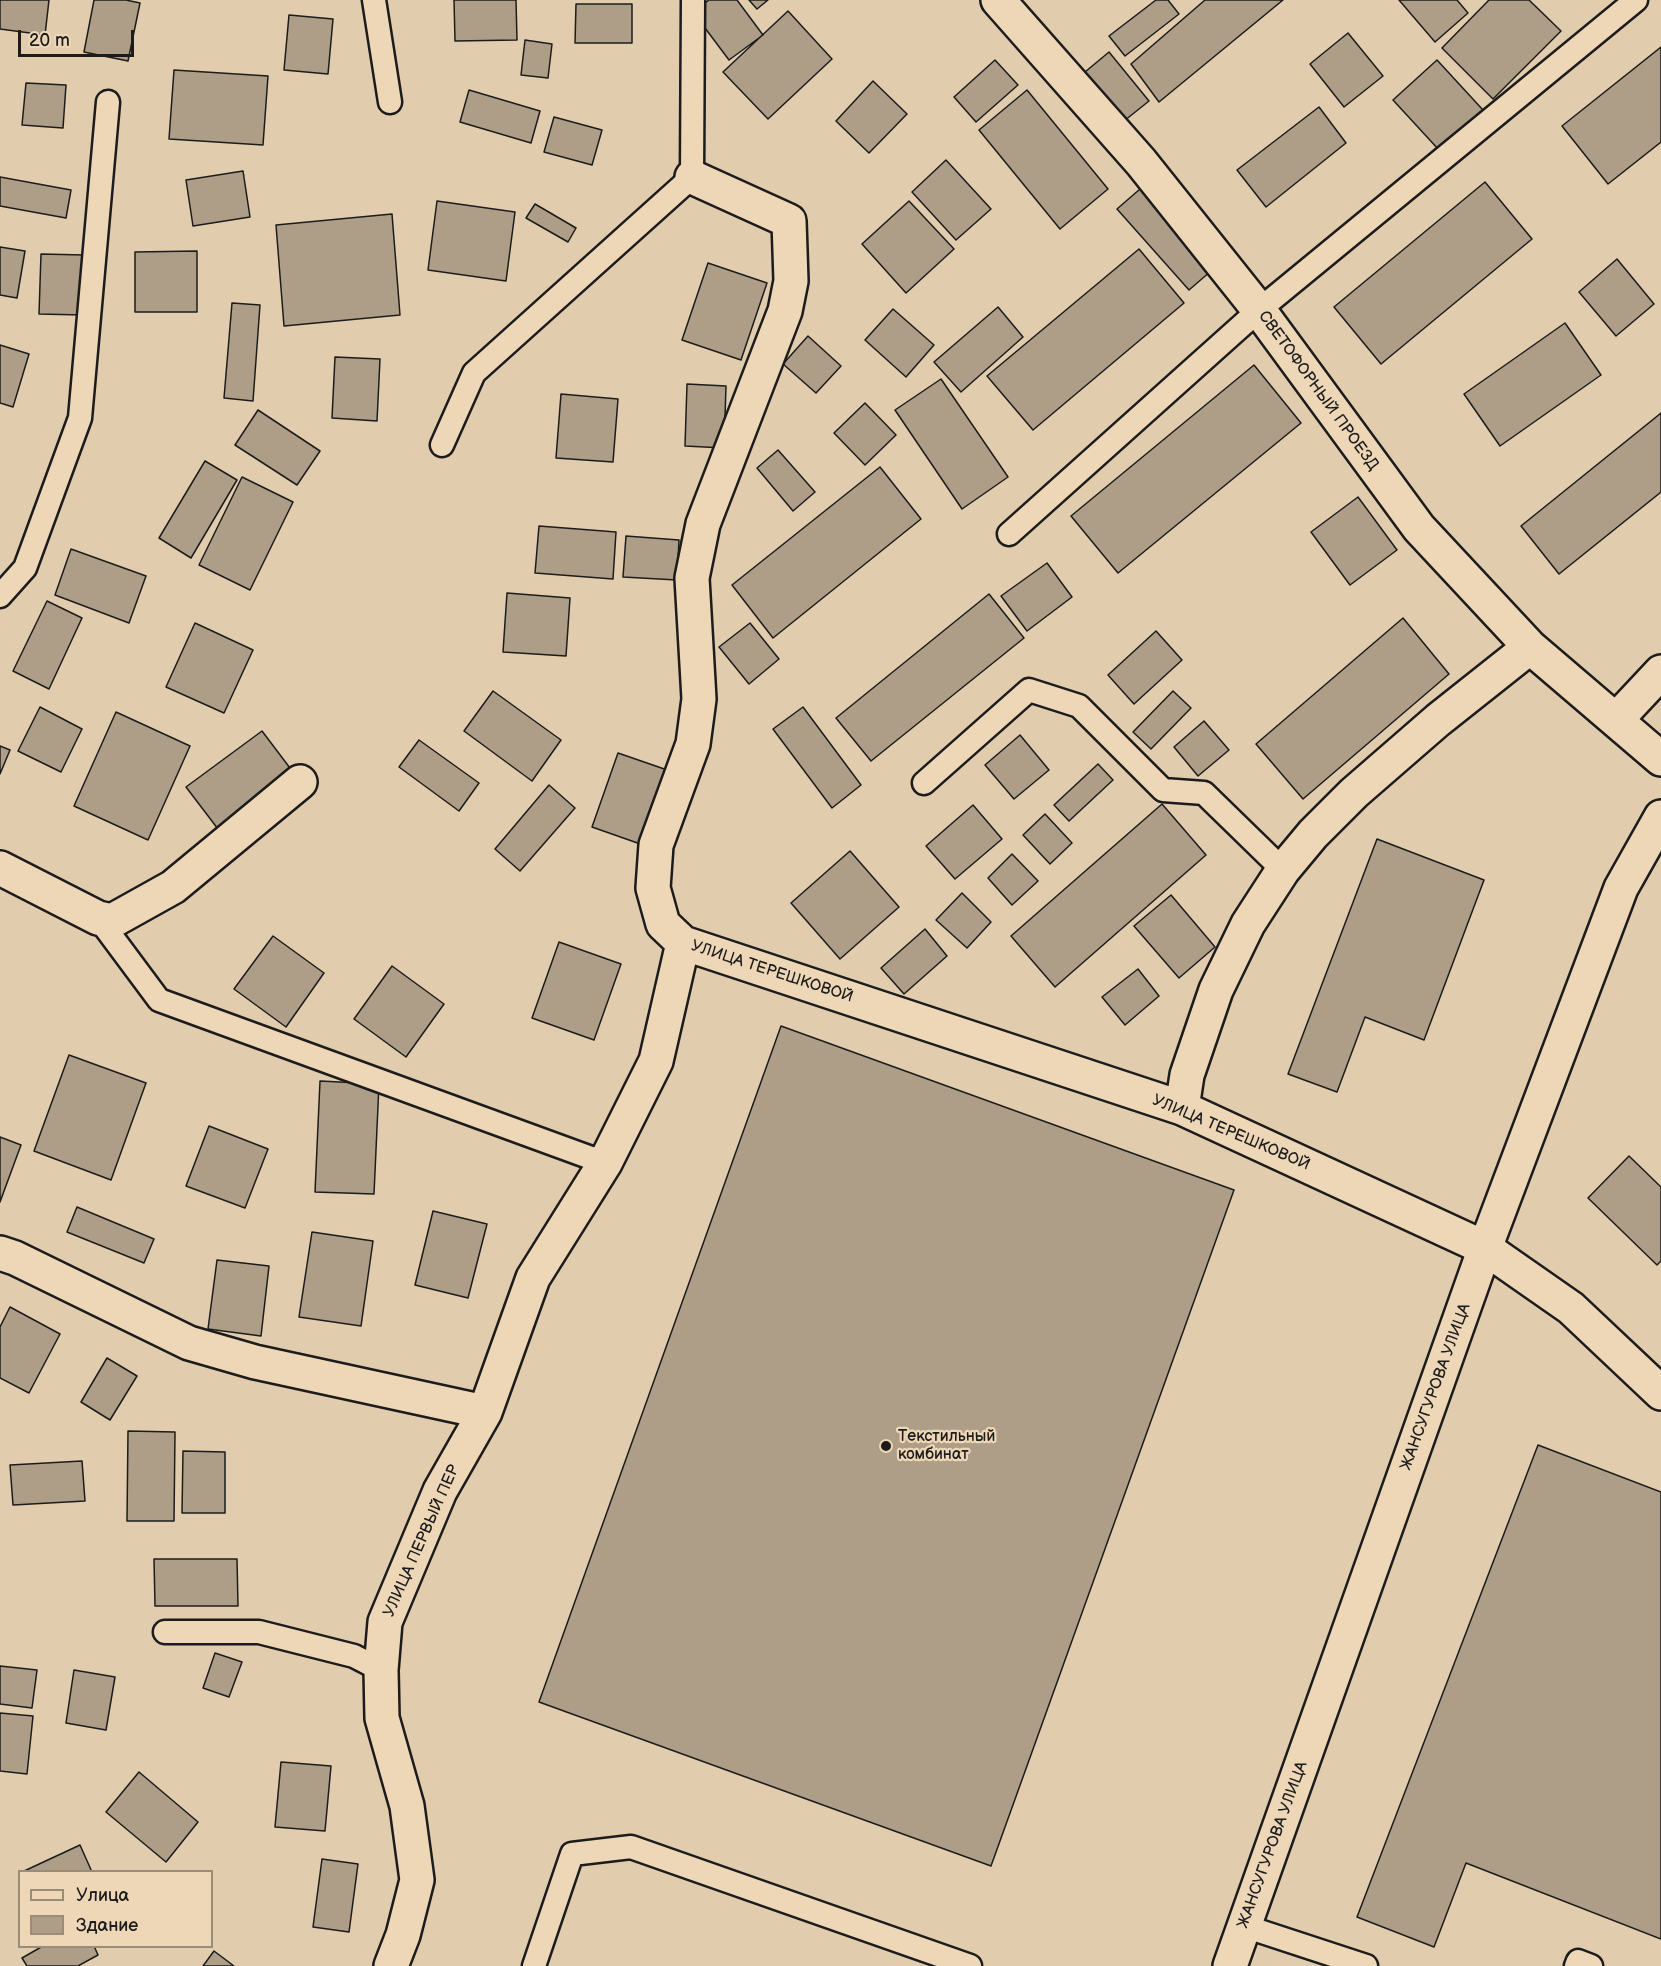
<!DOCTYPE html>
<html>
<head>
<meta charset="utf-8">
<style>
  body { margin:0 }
  #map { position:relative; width:1661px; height:1966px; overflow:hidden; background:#e1ccae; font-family:"Balsamiq Sans",sans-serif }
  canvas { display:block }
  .legend { position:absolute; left:18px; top:1870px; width:195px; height:78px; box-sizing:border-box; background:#eed7b7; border:2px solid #9a8c79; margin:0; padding:8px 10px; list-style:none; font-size:18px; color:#1c1c1c }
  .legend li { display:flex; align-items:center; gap:12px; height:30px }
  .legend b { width:30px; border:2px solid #9a8c79 }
  .scale { position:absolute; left:18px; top:30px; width:116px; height:27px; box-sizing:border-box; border:3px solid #1c1c1c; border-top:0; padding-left:8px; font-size:18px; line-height:21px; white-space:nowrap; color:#1c1c1c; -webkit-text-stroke:4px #eed7b7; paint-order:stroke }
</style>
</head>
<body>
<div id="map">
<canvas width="1661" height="1966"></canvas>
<ul class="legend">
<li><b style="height:8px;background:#eed7b7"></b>Улица</li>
<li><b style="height:16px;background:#ae9e87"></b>Здание</li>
</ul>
<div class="scale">20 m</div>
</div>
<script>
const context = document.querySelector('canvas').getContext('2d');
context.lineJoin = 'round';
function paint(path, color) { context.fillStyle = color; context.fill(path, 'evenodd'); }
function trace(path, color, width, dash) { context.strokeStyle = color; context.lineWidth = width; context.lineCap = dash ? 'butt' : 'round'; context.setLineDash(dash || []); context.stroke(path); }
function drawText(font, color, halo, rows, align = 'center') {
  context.font = font + ' "Balsamiq Sans",sans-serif'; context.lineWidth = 4.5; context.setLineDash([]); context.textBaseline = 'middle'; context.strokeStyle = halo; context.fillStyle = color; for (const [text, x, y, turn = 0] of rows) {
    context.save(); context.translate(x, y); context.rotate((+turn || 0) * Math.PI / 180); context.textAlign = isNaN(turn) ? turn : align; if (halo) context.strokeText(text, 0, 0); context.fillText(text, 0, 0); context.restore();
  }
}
const building = new Path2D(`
  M0 0H49L45 35 0 29Z
  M94 0H126L140 3 128 61 84 52Z
  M454 0H516L517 40 455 41Z
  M709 0H737L763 35 729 60 693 12Z
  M749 0H768L757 9Z
  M1156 0H1168L1179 14 1125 56 1109 36Z
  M1205 0H1283L1159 102 1131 64Z
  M1399 0H1457L1468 13 1435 42Z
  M1489 0H1529L1561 31 1493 99 1442 48Z
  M576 4H632V43H575Z
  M788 11 832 59 768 119 723 72Z
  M289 15 333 19 328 74 284 70Z
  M1348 33 1383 76 1344 107 1310 64Z
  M525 40 552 44 548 78 521 75Z
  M1661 47V142L1608 184 1562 126Z
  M1109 52 1149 101 1124 121 1085 72Z
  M995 60 1018 85 976 122 954 97Z
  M1437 60 1483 110 1439 150 1393 100Z
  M174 70 268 76 263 145 169 139Z
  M873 81 907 114 869 153 836 121Z
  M26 83 66 85 63 128 22 125Z
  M469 90 540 111 531 143 460 122Z
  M1027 90 1108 189 1060 229 979 130Z
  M1319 107 1346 143 1266 207 1237 170Z
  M554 117 602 130 592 165 544 152Z
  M946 160 991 209 956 240 912 192Z
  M243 171 250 217 193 226 186 180Z
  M0 177 71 190 66 218 0 206Z
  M1485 182 1532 239 1381 364 1334 307Z
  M1140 189 1211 271 1189 290 1117 209Z
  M437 201 515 212 506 281 428 270Z
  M909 201 954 249 906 293 862 244Z
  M535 204 576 228 568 242 526 218Z
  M392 214 400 315 284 326 276 225Z
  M0 247 25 251 17 298 0 295Z
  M1139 249 1184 303 1033 430 987 376Z
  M197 251V312H135V252Z
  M41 254 84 255 82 315 39 314Z
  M1617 259 1654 304 1616 336 1579 292Z
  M708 263 767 283 741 360 682 340Z
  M232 303 260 305 253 401 224 398Z
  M998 307 1023 337 961 392 934 362Z
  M893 309 934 345 906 377 865 340Z
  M1565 323 1601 375 1500 446 1464 394Z
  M808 336 841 366 816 393 783 364Z
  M0 345 29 354 13 407 0 403Z
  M335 357 380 359 377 421 332 418Z
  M1254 365 1301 423 1118 573 1071 516Z
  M941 379 1008 477 962 509 895 410Z
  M687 384 726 386 724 448 685 446Z
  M561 394 618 399 613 462 556 458Z
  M865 403 896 435 865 465 834 433Z
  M258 410 320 451 297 485 235 445Z
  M1661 413V492L1559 574 1521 526Z
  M778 450 815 492 793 511 757 468Z
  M205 461 237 480 191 558 159 538Z
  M880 467 921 519 773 638 732 585Z
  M242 477 293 502 250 590 199 565Z
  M1358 497 1397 550 1350 585 1311 532Z
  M539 526 616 532 613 579 535 573Z
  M626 536 679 540 677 580 623 577Z
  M71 549 146 576 129 623 55 595Z
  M1047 563 1072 597 1027 631 1001 596Z
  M507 593 570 598 566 656 503 652Z
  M989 594 1024 638 871 761 836 718Z
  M47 601 82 618 49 689 13 671Z
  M1403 618 1449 674 1303 799 1256 744Z
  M195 623 253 650 224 713 166 687Z
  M750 623 779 659 749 684 719 647Z
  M1156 631 1182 660 1134 704 1108 675Z
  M493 691 561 740 532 781 464 731Z
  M1173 691 1191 708 1151 749 1133 732Z
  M40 707 82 729 61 772 18 751Z
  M803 707 861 785 832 808 773 729Z
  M116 712 190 746 148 840 74 806Z
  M1204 721 1229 750 1198 776 1174 747Z
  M262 731 293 772 218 829 186 787Z
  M1020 735 1049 770 1014 799 985 765Z
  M419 740 479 783 459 811 399 767Z
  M0 746 10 750 0 774Z
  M618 753 673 772 646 846 592 827Z
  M1098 764 1113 780 1069 821 1054 805Z
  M549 785 575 808 520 871 495 849Z
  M1162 804 1206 855 1055 987 1011 936Z
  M973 805 1002 839 955 879 926 846Z
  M1045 814 1072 843 1050 864 1023 835Z
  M1377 839 1484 880 1424 1040 1365 1017 1337 1092 1288 1074Z
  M850 851 899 907 840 959 791 903Z
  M1012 854 1038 881 1012 905 988 878Z
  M962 893 991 922 967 948 936 920Z
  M1171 895 1215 947 1179 978 1134 926Z
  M925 929 947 956 904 994 881 968Z
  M273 936 324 973 286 1027 234 989Z
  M559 942 621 964 594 1040 532 1018Z
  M392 966 444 1004 406 1057 354 1019Z
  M1138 969 1159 996 1125 1025 1102 997Z
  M781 1026 1234 1190 991 1866 539 1702Z
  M69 1055 146 1083 111 1180 34 1151Z
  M320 1081 379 1084 374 1194 315 1192Z
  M209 1126 268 1149 245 1208 186 1186Z
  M0 1137 21 1145 0 1202Z
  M1629 1156 1661 1187V1261L1657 1265 1588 1198Z
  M77 1207 154 1239 144 1263 67 1232Z
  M433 1211 487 1224 468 1298 415 1285Z
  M312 1232 373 1241 361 1326 299 1317Z
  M217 1260 269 1266 261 1336 208 1329Z
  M10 1307 60 1334 29 1393 0 1378V1327Z
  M107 1358 137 1376 110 1420 81 1402Z
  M128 1431 175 1432 174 1521H127Z
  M1538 1445 1661 1492V1939L1466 1863 1434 1947 1357 1917Z
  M183 1451 225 1452V1513H182Z
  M82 1461 85 1501 13 1505 10 1465Z
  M154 1559H237L238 1606H155Z
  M215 1653 242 1662 229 1697 203 1688Z
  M0 1666 37 1670 32 1708 0 1704Z
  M74 1670 115 1677 106 1730 66 1723Z
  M0 1713 33 1716 27 1774 0 1771Z
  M281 1762 331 1766 325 1831 275 1827Z
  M139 1772 198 1822 166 1862 106 1812Z
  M80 1845 92 1872H22Z
  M322 1859 358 1864 349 1932 313 1927Z
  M43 1946H94L98 1955 78 1966H27L22 1958Z
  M214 1951 234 1966H203Z`);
paint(building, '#ae9e87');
trace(building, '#1c1c1c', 1.5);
const lane = new Path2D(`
  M374 0 390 102
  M442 445 474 373 692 177 693 0
  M1009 534 1259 310 1636 0
  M0 596 25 568 80 418 108 102
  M924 783 1029 690 1079 706 1163 790 1204 793 1283 870
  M98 918 159 1000 605 1163
  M165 1632H259L354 1656 381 1670
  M1244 1926 1366 1966
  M534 1966 572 1854 631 1847 970 1966
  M1576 1966 1578 1961 1591 1966`);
const street = new Path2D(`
  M998 0 1141 162 1259 310 1419 528 1530 647 1661 759
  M692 177 789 221 791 281 785 311 703 524 692 578 699 699 693 744 656 845 653 888 663 924 683 943 1182 1108 1485 1248
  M1616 720 1661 672
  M0 868 98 918 112 921 173 887 300 782
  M1182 1108 1187 1075 1216 990 1248 924 1283 870 1313 834 1354 793 1438 720 1530 647
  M0 1253 15 1258 189 1343 255 1362 485 1412
  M391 1966 403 1935 417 1880 407 1806 382 1718 381 1670 385 1622 440 1491 485 1412 533 1278 605 1163 656 1061 683 943`);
const secondary = new Path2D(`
  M1485 1248 1571 1308 1661 1393
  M1230 1966 1485 1248 1621 888 1661 817`);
trace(lane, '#1c1c1c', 27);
trace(street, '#1c1c1c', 38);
trace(secondary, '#1c1c1c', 38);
trace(lane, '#eed7b7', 22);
trace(street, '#eed7b7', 33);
trace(secondary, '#eed7b7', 33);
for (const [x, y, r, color] of [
  [886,1446,6,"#1c1c1c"]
]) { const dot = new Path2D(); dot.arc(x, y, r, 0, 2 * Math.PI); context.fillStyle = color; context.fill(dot); trace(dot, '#eed7b7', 2); }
drawText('16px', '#1c1c1c', '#eed7b7', [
  ["СВЕТОФОРНЫЙ ПРОЕЗД",1318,391,54],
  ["УЛИЦА ТЕРЕШКОВОЙ",772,972,18],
  ["УЛИЦА ТЕРЕШКОВОЙ",1231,1133,23],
  ["ЖАНСУГУРОВА УЛИЦА",1436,1387,-70],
  ["УЛИЦА ПЕРВЫЙ ПЕР",422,1541,-66],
  ["ЖАНСУГУРОВА УЛИЦА",1273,1845,-70]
]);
drawText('16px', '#1c1c1c', '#eed7b7', [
  ["Текстильный",898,1437],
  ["комбинат",898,1455]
], 'left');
</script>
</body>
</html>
